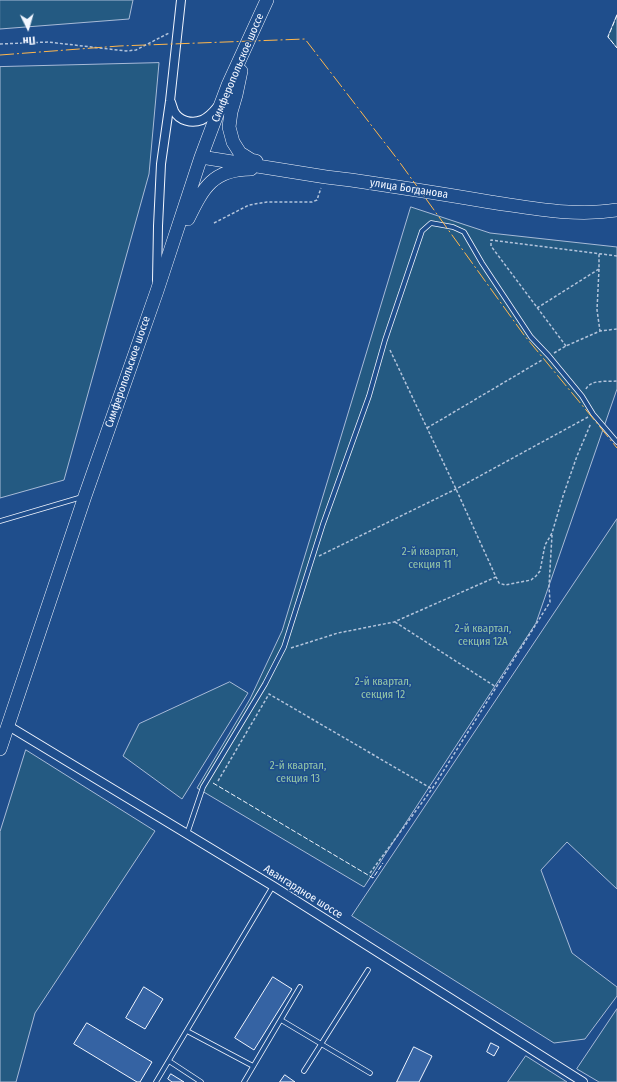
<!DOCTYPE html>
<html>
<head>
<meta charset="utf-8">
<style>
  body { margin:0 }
  #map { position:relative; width:617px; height:1082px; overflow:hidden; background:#1f4e8c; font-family:"Fira Sans Condensed",sans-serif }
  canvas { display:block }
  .north { position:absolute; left:8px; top:8px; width:40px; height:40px; -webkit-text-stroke:3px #1f4e8c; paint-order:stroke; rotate:175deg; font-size:11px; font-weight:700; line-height:16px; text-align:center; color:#f2f6ff }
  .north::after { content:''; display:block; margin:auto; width:14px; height:18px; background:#f2f6ff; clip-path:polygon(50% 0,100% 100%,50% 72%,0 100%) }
</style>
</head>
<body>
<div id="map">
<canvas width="617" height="1082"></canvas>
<div class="north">Пн</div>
</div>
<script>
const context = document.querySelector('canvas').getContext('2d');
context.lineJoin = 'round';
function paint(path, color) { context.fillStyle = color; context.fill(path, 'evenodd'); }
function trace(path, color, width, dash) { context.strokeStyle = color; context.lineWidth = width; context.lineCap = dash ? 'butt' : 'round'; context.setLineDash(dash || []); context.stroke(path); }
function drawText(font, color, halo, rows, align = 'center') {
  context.font = font + ' "Fira Sans Condensed",sans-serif'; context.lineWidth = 3; context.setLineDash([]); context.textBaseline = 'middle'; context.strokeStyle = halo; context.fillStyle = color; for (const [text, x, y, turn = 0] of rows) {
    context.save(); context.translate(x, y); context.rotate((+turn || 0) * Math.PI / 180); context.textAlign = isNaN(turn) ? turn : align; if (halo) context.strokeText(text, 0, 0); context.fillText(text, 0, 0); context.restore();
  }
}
const green = new Path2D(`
  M0 0H133L129 19 0 29Z
  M617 15V48L608 37Z
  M159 63 149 174 64 480 0 498V67Z
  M411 207 490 233 617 247V389L536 623 364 887 197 788 250 699 282 631Z
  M617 519V889L567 842 541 870 572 953 617 987V996L585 1039 554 1043 352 916Z
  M230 682 248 693 182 799 123 756 139 724Z
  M26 750 155 831 35 1013 16 1082H0V832Z
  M617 1009V1082H599L577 1069Z
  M526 1056 567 1082H508Z`);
paint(green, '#245a82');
trace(green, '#a8bbd7', 1);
const building = new Path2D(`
  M273 977 292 989 254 1050 235 1038Z
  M144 987 163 999 145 1029 126 1018Z
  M87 1023 152 1062 140 1082H137L74 1044Z
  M491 1043 499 1047 494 1056 487 1052Z
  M414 1047 432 1056 419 1082H397Z
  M171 1074 184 1082H172L168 1079Z
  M285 1075 295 1082H280Z`);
paint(building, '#3563a3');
trace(building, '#f2f6ff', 1);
const service = new Path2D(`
  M0 521 82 497
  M187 834 203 787 265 684 284 647 323 524 369 396 385 340 422 231 431 223 453 227 464 232 482 263 531 337 549 356 582 396 593 414 617 442
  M281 1020 370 1073
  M187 1031 253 1066
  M169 1061 201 1082
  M304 1071 368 970
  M156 1082 273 886
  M244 1082 300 987`);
const minor = new Path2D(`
  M171 102C172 105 173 108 174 111 179 121 192 124 202 120 208 117 213 112 217 107
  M157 280 158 226 161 164 170 101 181 0
  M7 725 273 886 583 1082`);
const primary = new Path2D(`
  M241 71 236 95 231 112 229 127 233 142 240 153 251 160 256 161
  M201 157 326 177 351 180C398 187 444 194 490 202 532 208 575 217 617 210
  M188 219C203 188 213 169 251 169
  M0 749 85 496 157 291 201 157 228 85 267 0`);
trace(service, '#f2f6ff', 5.5);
trace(minor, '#f2f6ff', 10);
trace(primary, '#f2f6ff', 14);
trace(new Path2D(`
  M0 44 48 42 126 51 136 50 169 33
  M214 223 249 205 267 202H312L317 200 321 188
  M599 269 597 310 600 331
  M537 308 599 269V254
  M566 346 491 246V240L617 256
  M390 350 456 489 496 577 499 583 505 585 531 580 536 576 540 571 545 545 552 533 563 496 577 456 591 423
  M554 353 566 346 600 331 617 329
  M586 389C591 379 607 382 617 381
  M427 428 542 360
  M319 556 456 489 588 417
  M395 622 496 687
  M291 648 338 633 394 622 496 577
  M218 781 269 694 432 789
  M370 873 432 789 550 602 549 586 552 535`), '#b3c4dc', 1.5, [3, 2]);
trace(service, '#1f4e8c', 4);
trace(minor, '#1f4e8c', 8);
trace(primary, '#1f4e8c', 13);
trace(new Path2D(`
  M617 15 608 37 617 48
  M213 783 373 878 383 863`), '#f2f6ff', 1, [5, 2]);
trace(new Path2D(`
  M0 55 119 46 305 39 398 160 524 335 596 422 617 448`), '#ffb74d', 1, [14, 3, 2, 3]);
drawText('11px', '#f2f6ff', '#1f4e8c', [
  ["Симферопольское шоссе",238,68,-67],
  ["улица Богданова",409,189,9],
  ["Симферопольское шоссе",128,372,-71],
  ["Авангардное шоссе",303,892,32]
]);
drawText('11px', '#97c8a6', '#1f4e8c', [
  ["2-й квартал,",430,552],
  ["секция 11",430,565],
  ["2-й квартал,",483,629],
  ["секция 12А",483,642],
  ["2-й квартал,",383,682],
  ["секция 12",383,695],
  ["2-й квартал,",298,766],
  ["секция 13",298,779]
]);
</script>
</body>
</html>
